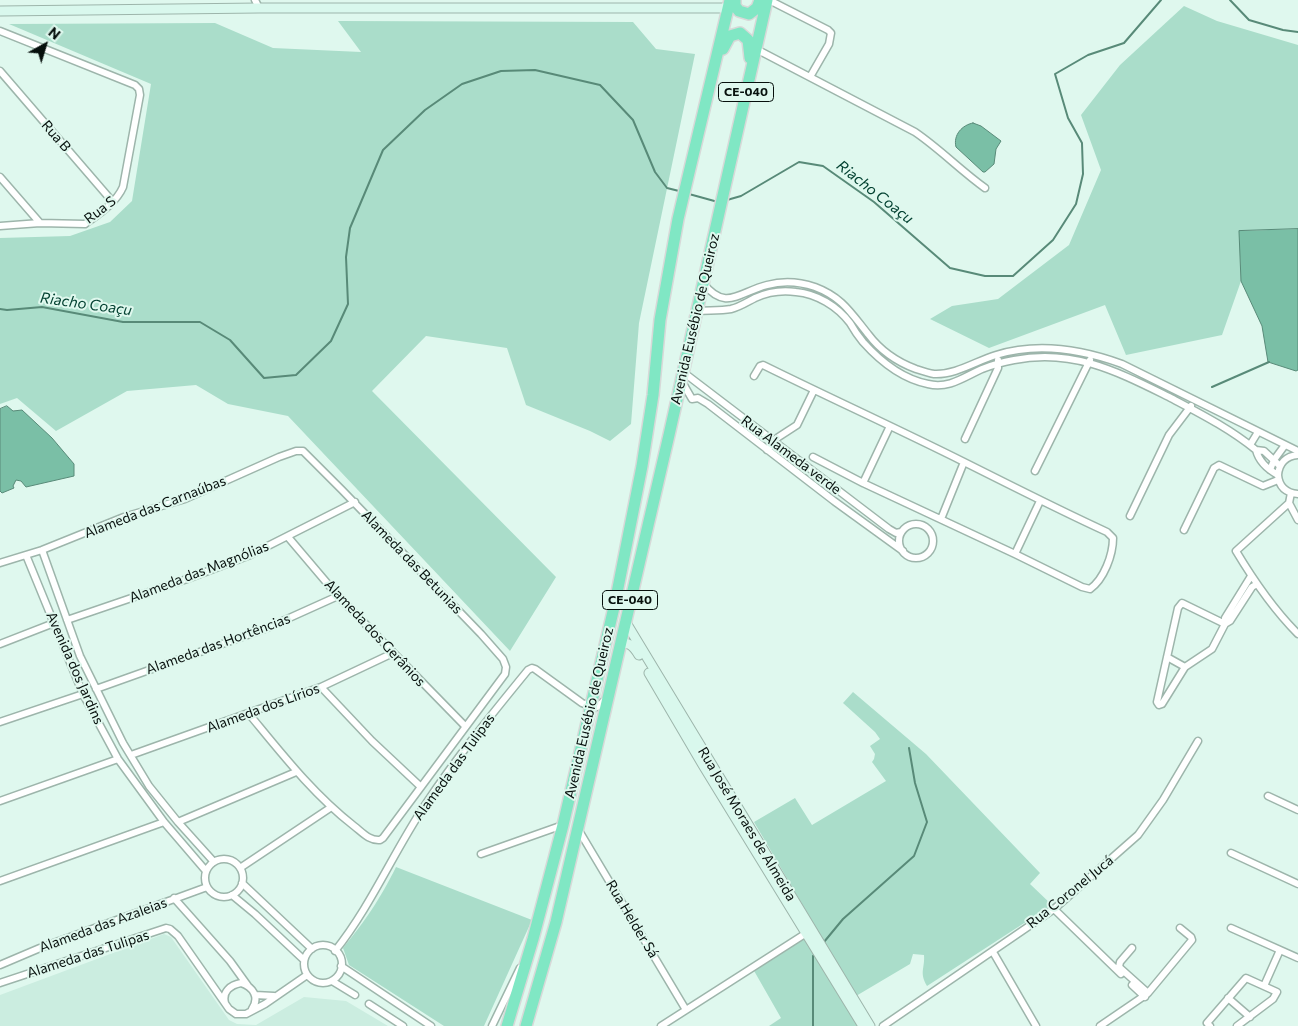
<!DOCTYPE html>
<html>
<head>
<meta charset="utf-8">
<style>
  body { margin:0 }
  #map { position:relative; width:1298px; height:1026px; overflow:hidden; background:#dff8ee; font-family:Commissioner,sans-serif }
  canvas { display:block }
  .north { position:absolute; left:20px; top:20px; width:50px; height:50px; -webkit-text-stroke:4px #dff8ee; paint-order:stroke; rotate:39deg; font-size:14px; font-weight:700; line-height:20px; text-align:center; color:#07100d }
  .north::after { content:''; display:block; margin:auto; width:18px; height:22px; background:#07100d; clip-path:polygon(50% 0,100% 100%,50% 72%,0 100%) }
</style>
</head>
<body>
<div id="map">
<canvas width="1298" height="1026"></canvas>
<div class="north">N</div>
</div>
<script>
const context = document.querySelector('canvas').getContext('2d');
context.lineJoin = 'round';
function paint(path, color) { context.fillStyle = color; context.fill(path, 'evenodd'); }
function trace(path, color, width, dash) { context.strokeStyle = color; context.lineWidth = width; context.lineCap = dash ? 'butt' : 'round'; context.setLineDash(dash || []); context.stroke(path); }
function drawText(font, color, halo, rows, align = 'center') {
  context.font = font + ' Commissioner,sans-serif'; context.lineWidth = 4; context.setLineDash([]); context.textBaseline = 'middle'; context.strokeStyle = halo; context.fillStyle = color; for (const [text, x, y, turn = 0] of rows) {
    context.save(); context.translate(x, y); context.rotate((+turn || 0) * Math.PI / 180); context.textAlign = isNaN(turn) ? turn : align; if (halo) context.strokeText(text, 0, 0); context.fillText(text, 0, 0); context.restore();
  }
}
paint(new Path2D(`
  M164 934 171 937 229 1020 237 1024 256 1025 304 997 346 1001 388 1026H0V995Z`), '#cbede0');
paint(new Path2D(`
  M1184 6 1217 21 1298 45V229L1240 231 1241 281 1222 335 1126 355 1105 305 989 348 930 319 952 306 998 299 1069 245 1101 170 1081 115 1120 65Z
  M338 21 633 22 656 49 695 54 639 323 631 424 610 441 590 431 526 405 507 348 426 336 372 391 556 577 510 651 288 416 228 404 196 385 127 391 56 431 17 398 0 404V238L70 236 110 222 132 201 151 84 9 24 215 23 273 48 361 52Z
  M853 692 926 754 1040 873 1030 884 1052 905 927 986C919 972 925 969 924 955L913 954 910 964 856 996 754 822 795 798 812 825 886 781 872 762 874 759 875 754 870 746 880 739 875 732 843 703Z
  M396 867 532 920 484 1026H444L349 965 343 948C366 920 380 899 396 867Z
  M806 935 861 1026H769L781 1018 753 969Z`), '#aaddca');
const water = new Path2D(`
  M973 123 981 126 1001 141 996 149 994 164 985 172H983L956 147C953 135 962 125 973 123Z
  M1298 229V370L1296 371 1268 362 1262 326 1241 281 1239 231Z
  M7 406 13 411 22 410 52 438 74 464V476L26 487 21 481 16 480 13 486 14 488 2 493 0 491V409Z`);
paint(water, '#7abfa6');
trace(water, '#588a78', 1);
trace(new Path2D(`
  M1230 0 1249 20 1283 30 1298 32
  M689 194 718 202
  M727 200 741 196 799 162 823 166 874 202 950 268 985 276H1013L1053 240 1076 204 1083 174 1082 143 1068 118 1055 74 1088 55 1124 43 1161 0
  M0 309 7 310 42 307 123 322H200L230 340 264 378 296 375 331 341 348 304 346 257 350 228 383 150 425 110 462 84 501 71 535 70 600 85 633 120 655 172 667 188 679 191
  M1212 387 1269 362
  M824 942 843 919 914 856 927 822 915 783 909 748
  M813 1026V956L815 954`), '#588a78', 2);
const street = new Path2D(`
  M255 0 259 8
  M769 0 828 30 831 33 829 44 810 77
  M0 31 135 85 139 89 140 95 123 187C116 203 99 214 85 224L40 223 0 226
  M756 49 915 132C940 149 960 170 985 188
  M0 71 112 201
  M0 177 40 223
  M703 283C726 312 739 292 767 285 782 281 800 282 815 287 842 297 851 313 868 334 880 350 897 362 916 369 922 371 928 373 934 374 956 375 976 361 996 355 1038 342 1081 349 1122 364L1298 451
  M697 311C708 310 720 311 731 309 740 307 747 302 755 298 768 292 782 290 796 292 817 294 837 306 850 323 854 330 858 336 863 342 880 361 903 379 928 384 949 389 964 377 982 369 992 365 1003 362 1014 360 1073 348 1118 372 1169 397 1199 413 1229 428 1256 450 1259 462 1267 469 1278 475
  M683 372 889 529 896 533 901 532
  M754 376 760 366 763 365C830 398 898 429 964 462 1012 486 1059 510 1107 532L1113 538C1113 555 1104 579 1090 589L1082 587 1015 554 863 483 890 426
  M681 380 692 399 698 398 708 404 834 501 903 551
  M965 439 998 368V360
  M1250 445 1258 432
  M767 450 777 438 797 425 814 390
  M1256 450 1264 451 1280 466
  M1298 455C1286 456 1279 463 1278 475 1279 487 1286 493 1298 494
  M813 457 863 483
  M1270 470 1274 460 1285 445
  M1035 471 1090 360
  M1291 493 1289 503 1298 520
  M1289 503 1236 551C1254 581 1273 609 1298 634
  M1130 516 1169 435 1191 406
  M941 519 964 462
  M899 541a17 17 0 1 1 34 0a17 17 0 1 1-34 0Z
  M1184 530 1214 468 1219 465 1263 486 1278 480
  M288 537 338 596 465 726
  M42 550 80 656 123 743 149 786 178 822 214 862
  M1015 554 1040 501
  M26 555 83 694 118 759 164 822 206 871
  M0 563 42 550 124 517 185 499 279 457 296 451H303L342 490 481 634 503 659 506 667 505 674 383 838 380 840C369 841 362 832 354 826 313 794 282 754 249 714
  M67 620 187 579 250 555 355 502
  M1225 624 1182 603 1178 608 1157 702 1159 705 1162 704 1185 667 1212 649 1225 624 1230 621 1252 587 1257 584
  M1225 624V618L1251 576
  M0 644 54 623
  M1167 657 1185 667
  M321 687 372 741 421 787
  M96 689 267 628 338 596
  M0 722 83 694
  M131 755 321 687 393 653
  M1268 796 1298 810
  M0 801 118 759
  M178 822 296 772
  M578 829 686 1010
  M1231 853 1298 884
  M481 854 563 825
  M205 878a19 19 0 1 1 38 0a19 19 0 1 1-38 0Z
  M240 868 330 808
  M0 881 164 822
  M242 883 312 949
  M232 895 255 914 304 960
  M174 898 230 961 248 986
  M1054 909 1121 974
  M1231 928 1298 958
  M304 964a19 19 0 1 1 38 0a19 19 0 1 1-38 0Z
  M1132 948 1120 962 1119 967 1148 993 1192 940 1191 937 1180 928
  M335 951C371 906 393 853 425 805 456 758 492 714 528 670L532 668 535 669 582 703 592 707H597L605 700
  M993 952 1036 1026
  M0 965 40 948 207 887
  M341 966 431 1026
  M332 981 355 995
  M0 983 166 928 170 929 178 936 229 1009 236 1014H246L265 1004 307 975
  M1132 985 1145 997
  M1264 986 1280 950
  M255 995 274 996
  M1228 998 1250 1017
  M225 1003C222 992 230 985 241 983 253 987 260 997 252 1009
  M369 1004 403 1026
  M492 1026 520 968
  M661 1026 808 932
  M883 1026 1054 909 1138 835 1163 800 1198 741
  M1100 1026 1147 994
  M1210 1026 1207 1023 1246 978 1277 992 1273 999 1237 1026`);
const secondary = new Path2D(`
  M0 11 259 8H728
  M625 621 870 1026
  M620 644C629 641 634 647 639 655
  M649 673 703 765 863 1026`);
const highway = new Path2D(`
  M735 0V6L739 11 749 14 757 8 760 0
  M723 49 730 36 740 33 748 40 750 58
  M507 1026 533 939 563 825 615 603 642 466 653 395 660 320 678 219 730 0
  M526 1026 556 922 669 435 767 0`);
trace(street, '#9db5ab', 9);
trace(secondary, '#9db5ab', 11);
trace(highway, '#d7d9d8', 14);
trace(street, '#fff', 6);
trace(secondary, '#d9f8ed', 9);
trace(highway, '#80e7c4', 11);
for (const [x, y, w] of [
  [746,92,55],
  [630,600,55]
]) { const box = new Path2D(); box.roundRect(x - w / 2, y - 9.5, w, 19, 4); context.fillStyle = '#dff8ee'; context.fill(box); trace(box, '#07100d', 1); }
drawText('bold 12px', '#07100d', null, [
  ["CE-040",746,92],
  ["CE-040",630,600]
]);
drawText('14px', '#07100d', '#dff8ee', [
  ["Rua B",56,136,49],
  ["Rua S",100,210,-37],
  ["Avenida Eusébio de Queiroz",695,319,-77],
  ["Rua Alameda verde",791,455,37],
  ["Alameda das Carnaúbas",155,507,-21],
  ["Alameda das Betunias",412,562,46],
  ["Alameda das Magnólias",199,572,-21],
  ["Alameda dos Gerânios",375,633,47],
  ["Alameda das Hortências",218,644,-20],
  ["Avenida dos Jardins",75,668,66],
  ["Alameda dos Lírios",263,708,-20],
  ["Avenida Eusébio de Queiroz",589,713,-77],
  ["Alameda das Tulipas",454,767,-54],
  ["Rua José Moraes de Almeida",747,824,59],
  ["Rua Coronel Jucá",1070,892,-39],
  ["Rua Helder Sá",632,919,59],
  ["Alameda das Azaleias",103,925,-20],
  ["Alameda das Tulipas",88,954,-18]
]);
drawText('italic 15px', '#044232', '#dff8ee', [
  ["Riacho Coaçu",875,192,38],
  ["Riacho Coaçu",86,304,8]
]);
</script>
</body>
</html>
